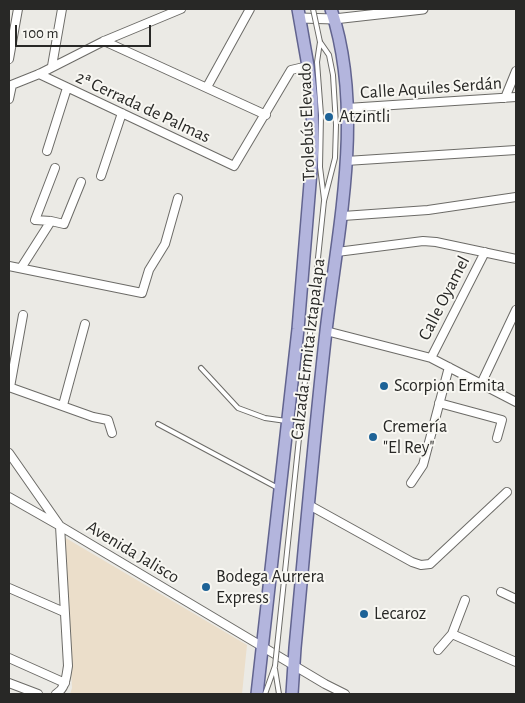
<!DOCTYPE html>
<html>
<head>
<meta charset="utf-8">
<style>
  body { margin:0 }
  #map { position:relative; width:525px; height:703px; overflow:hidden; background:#ebeae5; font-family:"Alegreya Sans",sans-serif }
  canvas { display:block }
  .frame { position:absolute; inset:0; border:10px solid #282826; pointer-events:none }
  .scale { position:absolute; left:15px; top:25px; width:136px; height:22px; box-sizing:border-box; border:2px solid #282826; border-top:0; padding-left:6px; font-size:15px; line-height:18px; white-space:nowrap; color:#282826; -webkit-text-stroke:4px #f8f7f2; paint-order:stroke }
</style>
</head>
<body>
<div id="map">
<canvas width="525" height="703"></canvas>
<div class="frame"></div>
<div class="scale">100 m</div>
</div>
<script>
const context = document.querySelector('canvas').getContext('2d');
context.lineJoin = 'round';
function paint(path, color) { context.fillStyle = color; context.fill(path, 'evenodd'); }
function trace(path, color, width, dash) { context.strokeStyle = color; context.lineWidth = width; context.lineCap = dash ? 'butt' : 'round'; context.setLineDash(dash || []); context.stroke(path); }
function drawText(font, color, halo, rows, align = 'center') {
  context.font = font + ' "Alegreya Sans",sans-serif'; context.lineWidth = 4; context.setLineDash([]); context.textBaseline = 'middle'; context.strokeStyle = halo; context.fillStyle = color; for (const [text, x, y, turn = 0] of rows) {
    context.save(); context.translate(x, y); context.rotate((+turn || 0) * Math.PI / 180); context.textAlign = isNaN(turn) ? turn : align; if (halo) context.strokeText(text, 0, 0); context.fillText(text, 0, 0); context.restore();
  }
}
paint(new Path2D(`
  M64 537 247 645 242 694H70L72 688Z`), '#ebdeca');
const service = new Path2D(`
  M320 42 329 55 333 75 336 125 335 158 324 201
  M320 42 317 62 321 115 320 167 324 199
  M201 368 238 408 265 418 286 421
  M158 424 278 488
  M275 669 279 694
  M265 694 275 666`);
const minor = new Path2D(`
  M104 41 266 115
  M9 59 18 9
  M52 66 62 9
  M39 74 234 166 291 70 308 66
  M9 86 39 74 104 41 181 9
  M207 87 250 9
  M505 98 516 71
  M9 99 12 85
  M347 108 516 97
  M47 151 67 88
  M346 161 516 150
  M55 168 35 220 51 221 64 224 81 182
  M101 176 122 113
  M343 216 428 210 516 197
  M337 252 423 241 436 242 516 259
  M9 266 142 293 149 270 165 244 178 198
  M21 268 51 221
  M326 331 431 358 516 402
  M431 358 485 252
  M481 384 516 310
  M9 387 93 417 108 420 112 433
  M10 387 23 315
  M439 403 502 420 497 438
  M63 405 85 324
  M9 453 60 526 325 684 345 694
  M411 483 423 465 449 367
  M9 497 60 526 68 666C66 677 66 688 56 694
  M309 505 412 562 421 565 430 564 507 492
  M9 588 64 612
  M501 592 516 599
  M452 634 516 662
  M438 650 452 634 465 600
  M9 658 65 683
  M9 683 38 694`);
const tertiary = new Path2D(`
  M300 18 334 19 423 9`);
const primary = new Path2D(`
  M257 694 298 329 313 147 312 101 308 66 298 9
  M292 694 295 648C305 542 314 437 326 331 338 227 365 111 331 9`);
trace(service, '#6c6b67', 6);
trace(minor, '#6c6b67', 10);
trace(tertiary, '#6c6b67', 11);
trace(primary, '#62648f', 14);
trace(service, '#fff', 4);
trace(minor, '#fff', 8);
trace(tertiary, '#fff', 9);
trace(primary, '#b3b5dd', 11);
const serviceBridge = new Path2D(`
  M313 9 320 42
  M275 666 324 201`);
trace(serviceBridge, '#6c6b67', 6, []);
trace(serviceBridge, '#fff', 4);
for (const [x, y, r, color] of [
  [329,117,5,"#1e6397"],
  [384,386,5,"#1e6397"],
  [373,437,5,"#1e6397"],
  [206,587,5,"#1e6397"],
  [364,614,5,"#1e6397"]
]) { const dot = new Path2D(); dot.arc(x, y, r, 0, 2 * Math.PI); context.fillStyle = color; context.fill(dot); trace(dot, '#f8f7f2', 2); }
drawText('18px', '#282826', '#f8f7f2', [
  ["Calle Aquiles Serdán",431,88,-4],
  ["2ª Cerrada de Palmas",143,107,25],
  ["Trolebús Elevado",307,122,-92],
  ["Calle Oyamel",444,298,-63],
  ["Calzada Ermita Iztapalapa",308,349,-83],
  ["Avenida Jalisco",133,552,31]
]);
drawText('18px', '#282826', '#f8f7f2', [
  ["Atzintli",339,117],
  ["Scorpion Ermita",394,386],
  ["Cremería",383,427],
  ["\"El Rey\"",383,448],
  ["Bodega Aurrera",216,577],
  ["Express",216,598],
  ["Lecaroz",374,614]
], 'left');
</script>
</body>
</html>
